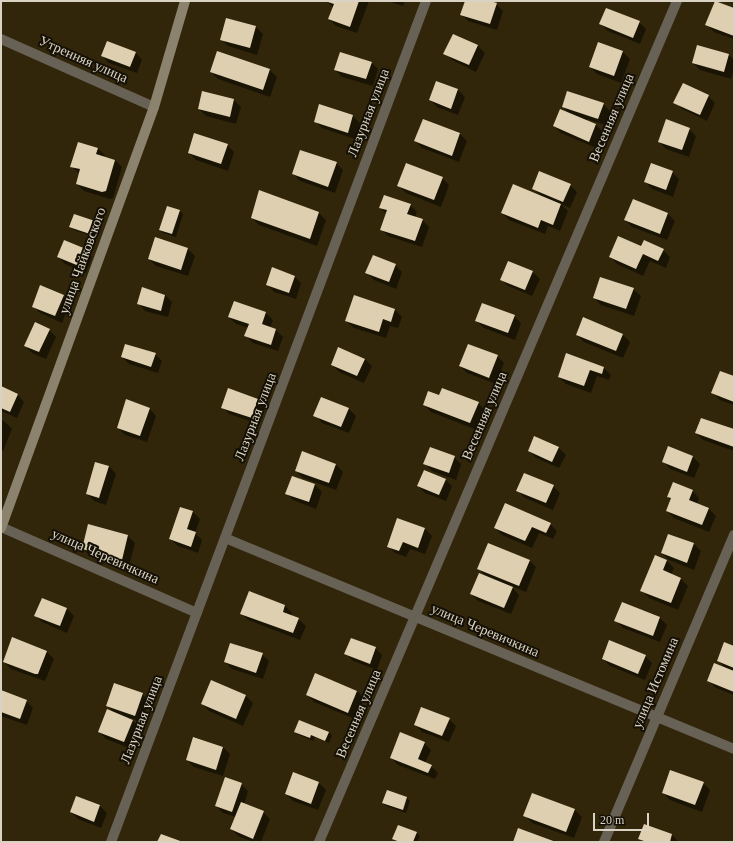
<!DOCTYPE html>
<html>
<head>
<meta charset="utf-8">
<style>
  body { margin:0 }
  #map { position:relative; width:735px; height:843px; overflow:hidden; background:#32260a; font-family:"Times New Roman",serif }
  canvas { display:block }
  .frame { position:absolute; inset:0; border:2px solid #dad3c3; pointer-events:none }
  .scale { position:absolute; left:593px; top:813px; width:56px; height:18px; box-sizing:border-box; border:2px solid #dad3c3; border-top:0; padding-left:5px; font-size:12px; line-height:14px; white-space:nowrap; color:#dad3c3; -webkit-text-stroke:3px #151005; paint-order:stroke }
</style>
</head>
<body>
<div id="map">
<canvas width="735" height="843"></canvas>
<div class="frame"></div>
<div class="scale">20 m</div>
</div>
<script>
const context = document.querySelector('canvas').getContext('2d');
context.lineJoin = 'round';
function paint(path, color) { context.fillStyle = color; context.fill(path, 'evenodd'); }
function trace(path, color, width, dash) { context.strokeStyle = color; context.lineWidth = width; context.lineCap = dash ? 'butt' : 'round'; context.setLineDash(dash || []); context.stroke(path); }
function drawText(font, color, halo, rows, align = 'center') {
  context.font = font + ' "Times New Roman",serif'; context.lineWidth = 4; context.setLineDash([]); context.textBaseline = 'middle'; context.strokeStyle = halo; context.fillStyle = color; for (const [text, x, y, turn = 0] of rows) {
    context.save(); context.translate(x, y); context.rotate((+turn || 0) * Math.PI / 180); context.textAlign = isNaN(turn) ? turn : align; if (halo) context.strokeText(text, 0, 0); context.fillText(text, 0, 0); context.restore();
  }
}
paint(new Path2D(`
  M327 1H369L357 33 336 26 329 19 333 8Z
  M388 1H405L403 6Z
  M466 1H487L496 4 503 11 497 30 468 21 461 14Z
  M734 9V39L714 32 707 25Z
  M227 19 256 27 263 34 257 55 228 46 221 39Z
  M639 22 646 29 640 44 608 31 600 24Z
  M453 35 478 46 485 53 476 72 452 60 445 53Z
  M698 46 729 55 734 60V69L731 79 700 70 693 63Z
  M135 52 142 60 137 73 109 63 102 56Z
  M218 52 270 70 277 77 270 97 218 79 211 72Z
  M623 52 630 59 621 83 597 74 590 67Z
  M371 62 378 69 373 86 342 77 335 70Z
  M436 82 458 90 465 97 458 115 437 107 430 100Z
  M203 93 234 100 241 107 236 124 206 116 199 109Z
  M708 96 715 103 707 121 682 109 675 102Z
  M603 104 610 111 605 125 587 119V121L596 125 603 132 596 148 561 133 554 126 570 114 563 107Z
  M320 106 353 116 360 123 355 139 322 128 315 121Z
  M423 120 460 134 467 141 459 162 422 148 415 141Z
  M689 129 696 136 689 157 666 149 659 142Z
  M227 145 234 152 228 171 196 160 189 153Z
  M97 148 105 155 104 157 115 160 122 167 113 198 110 199 84 191 77 184 80 174 71 166Z
  M336 163 343 170 335 193 300 181 293 174Z
  M672 172 679 179 673 197 652 189 645 182Z
  M442 178 449 185 441 207 406 193 399 186Z
  M570 185 577 192 570 208 561 204 568 211 560 231 548 226 545 234 509 220 502 213 541 196 533 188Z
  M633 200 668 214 675 221 667 240 632 227 625 220Z
  M410 205 417 212 415 218 422 220 429 227 422 247 388 236 381 229 387 214 380 208Z
  M167 207 180 211 183 214 176 237 163 233 160 230Z
  M319 213 326 220 317 246 259 225 252 218Z
  M94 222 98 225 94 237 74 230 70 227Z
  M156 238 188 249 195 256 188 276 156 266 149 259Z
  M641 247 663 250 670 257 666 268 650 261 643 276 617 264 610 257Z
  M85 250 92 257 86 273 65 264 58 257Z
  M395 265 402 272 396 289 374 280 367 273Z
  M533 272 540 279 532 296 508 286 501 279Z
  M294 276 301 283 296 299 274 292 267 284Z
  M142 289 165 295 172 302 168 317 145 311 138 303Z
  M633 289 641 296 634 316 601 305 594 298Z
  M63 296 70 303 62 323 40 313 33 306Z
  M355 296 395 310 402 317 398 328 390 326 386 338 354 328 346 321Z
  M234 302 266 313 273 320 270 328 276 330 283 337 278 351 253 343 246 336 249 328 236 324 229 317Z
  M514 316 521 323 515 340 484 328 476 321Z
  M49 330 56 337 46 359 32 353 25 346Z
  M577 335H623L630 342 623 358 584 342Z
  M155 354 162 361 158 373 129 364 122 357Z
  M566 355 604 368 611 375 609 380 597 376 591 393 566 384 559 377Z
  M497 356 504 363 496 384 467 373 460 366Z
  M365 359 372 366 364 383 339 372 332 365Z
  M734 377V405L720 400 713 393Z
  M1 387 17 394 24 402 17 418 1 411Z
  M439 396 478 403 485 410 477 430 431 412 424 405Z
  M322 398 349 409 356 416 349 433 322 423 315 415Z
  M258 400 265 407 259 424 229 414 222 407Z
  M149 408 156 416 147 442 125 435 118 428Z
  M1 420 5 422 12 429 3 451 1 450Z
  M734 430V451L703 440 696 433Z
  M559 448 566 455 559 468 536 458 529 451Z
  M303 453 336 465 343 472 336 490 303 478 296 471Z
  M454 457 461 464 456 480 432 471 424 463Z
  M693 457 700 464 694 478 670 469 663 461Z
  M109 466 116 474 106 505 94 501 87 494Z
  M292 477 315 485 322 492 316 509 293 500 286 493Z
  M445 479 452 486 446 501 425 493 418 486Z
  M553 486 560 493 553 510 525 498 518 491Z
  M692 490 699 498 697 504 709 509 716 516 709 532 674 518 667 511 671 500 668 497Z
  M181 508 193 512 200 519 195 533 202 540 198 553 178 546 170 539Z
  M550 524 557 531 553 539 539 533 532 548 502 535 495 528Z
  M89 526 128 536 135 543 129 566 90 556 83 549Z
  M425 529 432 536 425 554 410 549 406 557 395 553 388 546Z
  M669 535 694 544 701 551 694 570 669 560 662 553Z
  M656 557 667 561 674 568 671 575 681 579 688 586 678 610 649 598 642 591Z
  M529 560 536 567 526 592 511 586 519 595 511 614 478 601 471 594 486 577 479 569Z
  M42 599 67 609 74 616 67 633 42 622 35 615Z
  M622 603 660 618 667 625 660 642 623 628 616 621Z
  M285 606 292 613 291 616 298 619 306 626 300 640 248 620 241 613Z
  M734 647V695L716 688 709 681 726 668 718 661Z
  M375 648 382 655 377 670 353 661 346 654Z
  M47 652 54 659 45 681 11 669 4 662Z
  M262 654 269 661 263 679 232 669 225 662Z
  M645 656 652 663 645 680 610 666 603 659Z
  M211 681 246 696 253 703 243 726 209 711 202 704Z
  M357 691 364 698 355 719 314 702 307 695Z
  M1 692 26 701 33 708 27 725 1 716Z
  M142 694 149 701 142 722 130 718 140 728 131 749 106 739 99 732 115 714 107 705Z
  M449 719 456 726 449 742 422 732 415 725Z
  M295 732H329L332 736 329 743 315 737 313 741 299 735Z
  M424 743 431 750 425 763 431 766 438 773 435 779 398 765 391 758Z
  M223 747 230 754 223 776 194 767 187 760Z
  M294 774 319 783 326 790 318 810 293 801 286 794Z
  M703 783 710 790 702 812 670 800 663 793Z
  M241 784 248 791 244 805 263 812 270 819 261 842H253L238 836 231 829 236 817 223 813 216 806Z
  M387 791 407 798 410 801 406 813 386 806 383 803Z
  M100 806 107 813 101 828 78 819 71 812Z
  M575 810 582 817 574 838 532 823 524 815Z
  M645 825 672 835 679 842H643L640 839Z
  M416 833 420 836 417 842H397L394 839Z`), '#0007');
paint(new Path2D(`
  M325 1H359L350 27 328 19 334 4Z
  M465 1H490L497 3 490 24 460 15Z
  M715 1 734 8V36L705 25Z
  M606 8 640 21 633 38 599 24Z
  M226 18 256 26 250 48 220 40Z
  M453 34 478 45 469 65 443 54Z
  M107 41 136 52 130 67 101 56Z
  M598 42 623 51 614 76 589 67Z
  M697 45 729 54 724 72 692 63Z
  M217 51 270 69 263 90 210 72Z
  M340 52 372 62 366 79 334 70Z
  M436 81 458 89 451 109 429 100Z
  M683 83 709 95 700 115 673 103Z
  M202 91 234 99 230 117 198 109Z
  M567 91 604 103 598 119 562 107Z
  M319 104 353 115 348 133 314 122Z
  M560 109 596 124 589 142 553 126Z
  M423 119 460 133 452 156 414 141Z
  M666 119 690 128 682 150 658 142Z
  M194 133 228 144 221 164 188 153Z
  M78 142 98 148 96 154 115 160 106 191 102 192 76 184 80 169 70 167Z
  M300 150 337 162 328 187 292 174Z
  M406 163 443 177 434 200 397 186Z
  M651 163 673 171 666 190 644 182Z
  M539 171 571 184 563 202 532 189Z
  M513 184 561 204 553 225 541 220 538 228 501 213Z
  M259 190 319 212 310 239 251 218Z
  M384 195 411 204 407 214 423 219 415 241 380 230 387 210 379 208Z
  M633 199 668 213 660 234 624 220Z
  M167 206 180 210 172 234 159 230Z
  M74 214 95 221 90 234 69 227Z
  M618 236 641 246 644 240 664 249 658 261 643 254 636 269 609 257Z
  M155 237 188 248 181 270 148 259Z
  M64 240 86 249 79 266 57 257Z
  M373 255 396 264 389 282 365 273Z
  M508 261 533 271 525 290 500 280Z
  M272 267 295 276 289 293 266 285Z
  M600 277 634 288 626 309 593 298Z
  M40 285 64 295 55 316 32 307Z
  M142 287 165 295 161 311 137 304Z
  M354 295 395 309 391 322 383 319 379 332 345 321Z
  M234 301 266 312 262 324 276 329 271 345 244 336 249 324 228 317Z
  M482 303 515 315 508 333 475 321Z
  M583 317 623 334 616 351 576 335Z
  M35 322 50 329 39 352 24 346Z
  M125 344 156 353 151 367 121 357Z
  M468 344 498 355 489 378 459 366Z
  M338 347 365 359 357 376 331 365Z
  M566 353 604 367 602 374 590 370 584 386 558 377Z
  M720 371 734 376V402L711 393Z
  M1 386 18 394 10 412 1 408Z
  M228 388 258 399 252 418 221 408Z
  M442 388 479 402 470 423 423 405 428 391 439 395Z
  M321 397 349 408 341 427 313 416Z
  M126 399 150 408 140 436 117 428Z
  M701 418 734 429V447L695 433Z
  M534 436 559 447 552 462 528 451Z
  M668 446 693 456 687 472 662 462Z
  M430 447 455 456 449 473 423 464Z
  M302 451 336 464 329 483 295 471Z
  M95 462 109 466 99 498 86 494Z
  M424 470 446 479 439 495 417 486Z
  M524 473 554 485 546 503 516 491Z
  M292 476 315 484 309 502 285 494Z
  M673 482 693 490 689 500 709 508 702 525 666 511 671 498 667 497Z
  M505 503 551 523 546 533 532 527 525 541 494 528Z
  M180 507 193 511 187 529 196 532 191 547 169 539Z
  M397 518 425 528 418 548 403 542 399 551 387 547Z
  M88 524 128 535 122 560 82 549Z
  M668 534 694 543 687 563 661 553Z
  M488 543 530 560 519 586 477 569Z
  M655 555 667 560 663 570 681 578 671 603 640 591Z
  M479 573 513 587 504 608 470 594Z
  M249 591 285 605 283 612 299 618 293 633 240 614Z
  M42 598 67 608 60 626 34 616Z
  M622 602 660 617 653 636 614 621Z
  M12 637 47 651 38 674H35L3 662Z
  M351 638 376 647 370 664 344 654Z
  M609 640 646 655 638 674 602 659Z
  M724 642 734 646V668L717 661Z
  M230 643 263 653 256 673 224 662Z
  M714 663 734 671V692L707 681Z
  M315 673 357 691 348 713 306 695Z
  M211 680 246 695 236 719 201 704Z
  M114 683 143 693 135 716 106 706Z
  M1 690 27 700 20 719 1 712Z
  M421 707 450 718 442 736 414 725Z
  M107 709 133 720 124 742 98 732Z
  M299 720 329 732 325 741 311 735 310 738 294 732Z
  M400 732 425 742 418 759 432 765 428 773 390 758Z
  M193 737 223 747 216 770 186 760Z
  M670 770 704 782 695 805 662 793Z
  M293 772 319 782 311 804 285 794Z
  M225 777 242 783 232 812 215 806Z
  M387 790 407 797 403 810 382 803Z
  M532 793 575 809 566 832 523 816Z
  M76 796 100 805 94 822 70 812Z
  M241 802 264 811 253 839 230 829Z
  M644 824 672 834 670 842H647L638 839Z
  M398 825 417 832 413 842H400L392 839Z
  M518 828 556 842H513Z
  M161 834 183 842H157Z`), '#ddcfaf');
trace(new Path2D(`
  M1 39 154 107
  M1 527 197 613
  M225 538 734 749
  M111 842 426 1
  M319 842 677 1
  M604 842 734 535`), '#686256', 10);
trace(new Path2D(`
  M1 528 154 107 185 1`), '#8c836f', 10);
drawText('14px', '#dad3c3', '#151005', [
  ["Утренняя улица",83,60,24],
  ["Лазурная улица",369,113,-69],
  ["Весенняя улица",612,118,-67],
  ["улица Чайковского",83,261,-70],
  ["Весенняя улица",485,416,-67],
  ["Лазурная улица",256,417,-69],
  ["улица Черевичкина",105,557,24],
  ["улица Черевичкина",485,631,23],
  ["улица Истомина",656,683,-67],
  ["Весенняя улица",359,714,-67],
  ["Лазурная улица",142,720,-69]
]);
</script>
</body>
</html>
